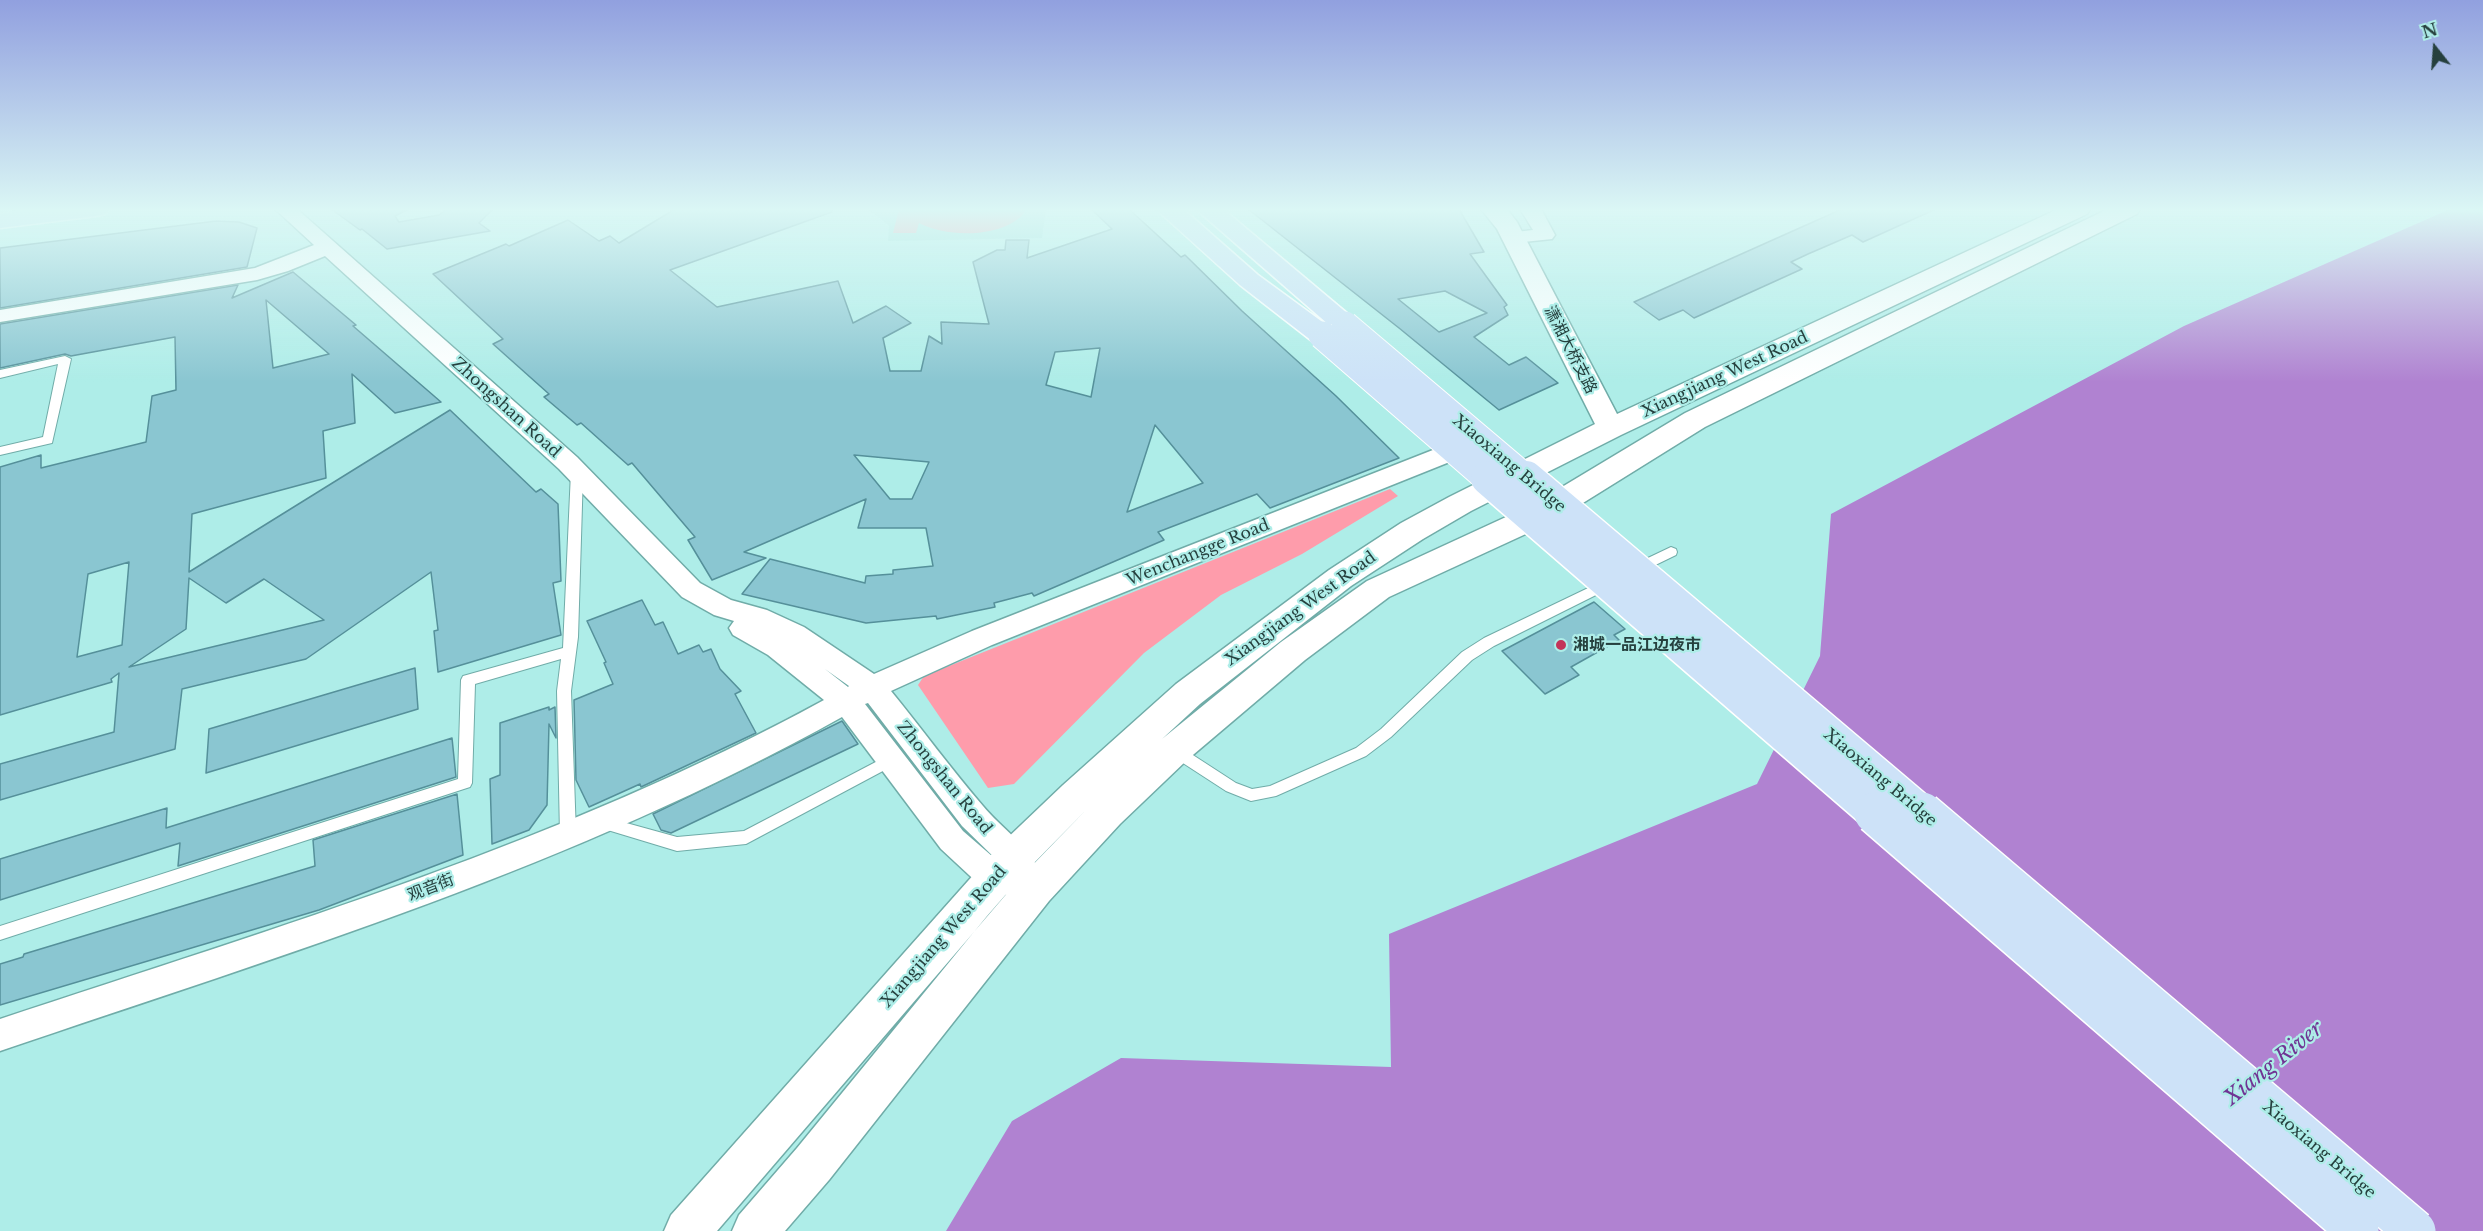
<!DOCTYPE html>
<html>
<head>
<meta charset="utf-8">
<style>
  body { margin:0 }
  #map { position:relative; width:2483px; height:1231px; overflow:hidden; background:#aeede8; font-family:"Libre Baskerville",serif }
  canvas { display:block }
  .north { position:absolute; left:2405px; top:18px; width:60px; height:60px; -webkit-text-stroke:4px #aeede8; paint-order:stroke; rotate:343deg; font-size:16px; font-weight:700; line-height:24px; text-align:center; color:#26403e }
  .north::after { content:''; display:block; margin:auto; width:21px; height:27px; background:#26403e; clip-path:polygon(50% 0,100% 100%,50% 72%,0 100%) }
</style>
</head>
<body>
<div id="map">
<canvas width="2483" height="1231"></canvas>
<div class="north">N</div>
</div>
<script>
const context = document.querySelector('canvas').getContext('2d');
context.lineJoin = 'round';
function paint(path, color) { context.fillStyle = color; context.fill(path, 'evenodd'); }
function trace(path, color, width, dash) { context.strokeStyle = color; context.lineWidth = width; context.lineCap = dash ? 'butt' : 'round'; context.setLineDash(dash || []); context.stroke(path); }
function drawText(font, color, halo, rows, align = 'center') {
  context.font = font + ' "Libre Baskerville","Noto Sans SC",serif'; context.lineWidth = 4.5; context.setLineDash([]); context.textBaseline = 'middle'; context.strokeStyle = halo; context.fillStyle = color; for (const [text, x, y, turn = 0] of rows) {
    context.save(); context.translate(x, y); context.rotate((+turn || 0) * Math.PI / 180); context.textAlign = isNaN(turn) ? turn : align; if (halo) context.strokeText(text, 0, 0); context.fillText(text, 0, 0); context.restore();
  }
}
paint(new Path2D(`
  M868 209H1046L1042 238 888 241 889 226Z`), '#98e0da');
paint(new Path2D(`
  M899 209H1027C1008 239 947 238 919 223L916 233H893Z
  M1390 489 1398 496 1302 554 1221 595 1144 653 1014 784 988 788 918 685 924 676Z`), '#fe9cab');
paint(new Path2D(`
  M2450 209H2483V1231H946L1012 1121 1121 1058 1391 1067 1389 934 1757 784 1820 656 1831 514 2184 326Z`), '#b082d1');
const building = new Path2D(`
  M331 209H408L395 216 399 222 439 215 447 209H493L479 223 490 231 387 249 362 229 360 230Z
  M675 209H832V212L670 270 717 307 838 281 853 323 886 306 911 323 883 338 890 371H921L929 336 942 344 941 322 989 324 973 262 997 250H1005L1006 240H1029L1027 258 1112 229 1091 209H1129L1181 257 1185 255 1242 311 1336 396 1399 458 1270 508 1257 494 1158 532 1164 540 1034 596 1032 593 994 603 995 607 937 619 936 616 866 623 742 594 770 559 865 583 866 576 893 574V570L933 566 926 528H858L866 499 744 552 766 558 712 580 688 540 695 537 632 463 628 465 581 423 577 425 544 397 549 394 493 344 503 339 433 274 506 244 509 246 568 220 599 241 610 236 619 243ZM1100 348 1091 397 1046 385 1055 352ZM1155 425 1203 483 1127 512ZM854 455 929 462 912 499H890Z
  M1248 209H1459L1484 252 1470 254 1507 305 1504 307 1508 315 1474 337 1509 365 1526 357 1558 383 1499 410 1399 328ZM1445 291 1487 313 1439 332 1398 299Z
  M1842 209H1936L1863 242 1852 235 1808 254 1791 262 1802 269 1694 318 1683 310 1659 320 1634 302Z
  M216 221 239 222 257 228 247 267 0 308V248Z
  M293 272 356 325 353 326 441 402 395 413 352 374 355 423 323 431 326 478 192 514 189 572 450 410 536 492 541 489 558 504 561 581 553 583 561 635 438 672 434 631 438 630 431 572 306 659 182 689 175 749 0 800V764L114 732 119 673 111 679 112 682 0 715V467L41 455V468L146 442 152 396 176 390 175 337 71 356 65 354 0 368V324L238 285 232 298ZM266 300 329 354 273 368ZM129 562 122 645 77 657 88 574ZM189 578 226 603 264 579 324 620 129 667 186 629Z
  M642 600 655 625 663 622 678 654 699 645 703 652 711 649 720 669 741 691 735 694 756 733 641 787 640 784 589 807 576 780 574 700 613 684 604 663 606 662 587 621Z
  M1594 602 1625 629 1614 635 1619 640 1571 667 1579 675 1545 694 1502 651Z
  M415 668 418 709 206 773 209 729Z
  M549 707V710L555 707 556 738 549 724 547 805 529 830 492 844 490 779 500 775V723Z
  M842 721 858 744 671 833 661 830 653 814Z
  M452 738 456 777 178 866 180 843 0 900V859L167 808 166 828Z
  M457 794 463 855 319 910 0 1005V964L23 957 24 954 315 866 313 840Z`);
paint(building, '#8ac6d1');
trace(building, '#55909a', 1.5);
const lane = new Path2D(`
  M65 356 71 359 52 443 0 455V447L43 437 58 364 0 378V370Z
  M577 468 583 472 578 637 571 691 576 835 573 840 568 842 563 840 560 835 557 691 561 659 475 684 472 783 470 787 0 940V926L458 779 461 680 463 676 563 648 571 472Z
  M1671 547 1676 549 1677 552 1676 555 1639 573 1634 575 1627 570 1629 567Z
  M1609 578 1614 580 1616 583 1614 586 1494 646 1472 660 1391 737 1366 756 1276 796 1251 801 1226 791 1169 754 1167 750 1169 746 1174 744 1179 746 1236 783 1252 789 1270 786 1356 748 1381 729 1462 652 1484 638Z
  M891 754 896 756 898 760 896 764 746 844 677 851 601 828 596 827 593 822 596 817 601 816 677 837 744 831Z`);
const street = new Path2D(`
  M275 209H297L577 457 700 583 731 600 767 610 804 627 874 674 972 631 1466 437 1474 435 1482 437 1486 443 1482 449 992 645 891 691C922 729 951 769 983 806 1002 829 1027 844 1040 872L1025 893 1014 897 983 888 941 849 842 717C578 865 286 954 0 1051V1019C280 926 564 842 824 700L768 655 733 635 729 628 734 621 714 615 682 597 559 469 325 256 288 271 257 280 0 322V310L255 268 314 245ZM825 669 849 686 848 687ZM868 703 962 826 1000 863 963 831 865 704Z
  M1520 209H1541L1555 235 1552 239 1514 243 1507 241 1504 237 1507 233 1533 230Z`);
const secondary = new Path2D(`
  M1481 209H1507L1517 222 1617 414 2058 209H2090L2087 214 1621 435 1471 511 1423 539 1351 586 1200 704 1162 739 1281 642 1367 581 1532 505 1685 413 2108 209H2140L2137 214 1705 427 1554 521 1389 597 1305 660 1187 760 1120 824 1049 901 829 1180 785 1231H732L739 1215 797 1148 987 916 1021 877 1088 808 1028 869 717 1231H664L671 1215 1000 845 1063 785 1176 684 1329 570 1401 523 1449 497 1595 424 1497 229Z`);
const primary = new Path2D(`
  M35 209H108L105 214 96 216 0 228V214Z
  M1156 209H1183L1258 275 1332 329 1335 335 1332 341 1322 343 1312 341 1240 285Z
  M1196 209H1223L1354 319 1358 325 1354 331 1345 333 1336 331Z`);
trace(lane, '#70aca8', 2);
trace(street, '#70aca8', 3);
trace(secondary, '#70aca8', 3);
trace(primary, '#fff', 3);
paint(lane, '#fff');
paint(street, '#fff');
paint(secondary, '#fff');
paint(primary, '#cde2f8');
const primaryBridgeFar2 = new Path2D(`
  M1345 325 1528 480
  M1322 335 1489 480`);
const primaryBridgeFar1 = new Path2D(`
  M1488 478 1877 815
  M1526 478 1924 815`);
const primaryBridge = new Path2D(`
  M1875 813 2358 1231
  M1922 813 2415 1231`);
trace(primaryBridgeFar2, '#fff', 29, []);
trace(primaryBridgeFar1, '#fff', 37, []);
trace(primaryBridge, '#fff', 44, []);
trace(primaryBridgeFar2, '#cde2f8', 27);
trace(primaryBridgeFar1, '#cde2f8', 34);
trace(primaryBridge, '#cde2f8', 41);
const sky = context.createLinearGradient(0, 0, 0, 382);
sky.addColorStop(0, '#91a0df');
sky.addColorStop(0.55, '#dbf7f5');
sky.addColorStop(1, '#dbf7f500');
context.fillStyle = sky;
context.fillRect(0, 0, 2483, 382);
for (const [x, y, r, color] of [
  [1561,645,6,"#c33459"]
]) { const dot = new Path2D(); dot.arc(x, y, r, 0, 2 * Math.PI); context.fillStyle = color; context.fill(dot); trace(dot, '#aeede8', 2); }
drawText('16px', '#26403e', '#aeede8', [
  ["潇湘大桥支路",1570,350,63],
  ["Xiangjiang West Road",1725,375,-25],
  ["Zhongshan Road",506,408,42],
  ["Xiaoxiang Bridge",1509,464,40],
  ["Wenchangge Road",1198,553,-22],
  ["Xiangjiang West Road",1301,609,-36],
  ["Zhongshan Road",944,778,51],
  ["Xiaoxiang Bridge",1880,778,40],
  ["观音街",431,888,-21],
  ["Xiangjiang West Road",944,937,-49],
  ["Xiaoxiang Bridge",2319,1150,40]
]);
drawText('bold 16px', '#26403e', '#aeede8', [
  ["湘城一品江边夜市",1573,645]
], 'left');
drawText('italic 21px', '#703594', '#aeede8', [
  ["Xiang River",2274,1064,-39]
]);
</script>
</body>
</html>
